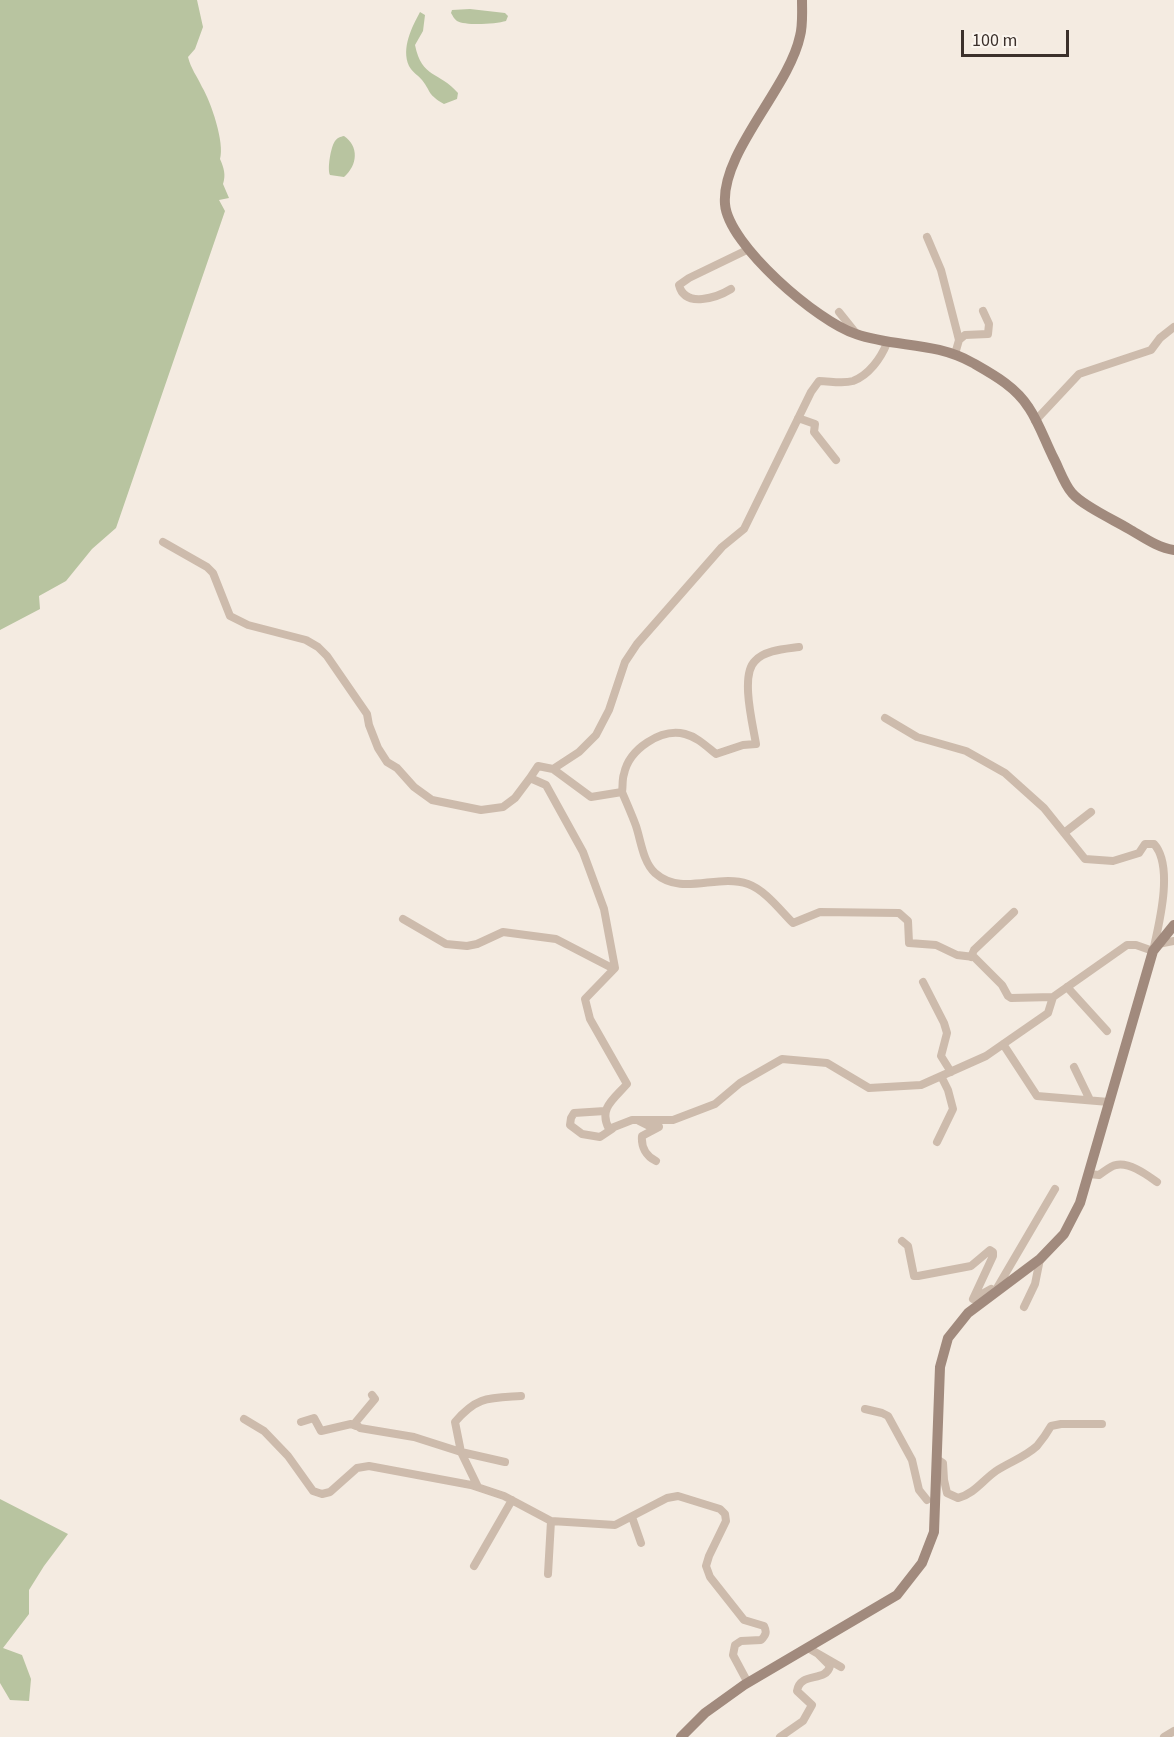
<!DOCTYPE html>
<html>
<head>
<meta charset="utf-8">
<style>
  body { margin:0 }
  #map { position:relative; width:1174px; height:1737px; overflow:hidden; background:#f4ebe1; font-family:"Source Sans 3",sans-serif }
  canvas { display:block }
  .scale { position:absolute; left:961px; top:30px; width:108px; height:27px; box-sizing:border-box; border:3px solid #3b302b; border-top:0; padding-left:8px; font-size:18px; line-height:21px; white-space:nowrap; color:#3b302b; -webkit-text-stroke:4px #fbf5ee; paint-order:stroke }
</style>
</head>
<body>
<div id="map">
<canvas width="1174" height="1737"></canvas>
<div class="scale">100 m</div>
</div>
<script>
const context = document.querySelector('canvas').getContext('2d');
context.lineJoin = 'round';
function paint(path, color) { context.fillStyle = color; context.fill(path, 'evenodd'); }
function trace(path, color, width, dash) { context.strokeStyle = color; context.lineWidth = width; context.lineCap = dash ? 'butt' : 'round'; context.setLineDash(dash || []); context.stroke(path); }
paint(new Path2D(`
  M0 0H197L203 27 195 49 188 57C191 69 197 76 202 87 211 102 225 143 220 159 224 168 226 175 223 184L229 198 219 200 225 211 116 528 92 549 66 581 39 596 40 609 0 630Z
  M470 9 505 13 508 16 506 21C496 24 466 26 457 21 454 19 453 16 451 13L452 10Z
  M420 12 425 15 423 31 415 45C422 79 439 71 458 93L457 99 444 104C427 94 432 93 422 80 418 75 412 72 409 66 401 48 412 27 420 12Z
  M344 136C359 146 358 165 344 177L330 175C327 169 331 146 335 141 338 137 340 137 344 136Z
  M0 1499 68 1534 44 1566 29 1590V1614L3 1648 22 1655 31 1679 29 1701 10 1700 0 1683Z`), '#b8c4a0');
trace(new Path2D(`
  M927 237 941 270 957 332 959 340 955 354
  M731 289C718 297 685 309 679 285L689 278 749 249
  M839 312 855 332
  M959 340 965 335 988 334 989 324 983 311
  M798 418 815 424 814 432 836 460
  M1035 421 1079 374 1151 350 1160 338 1174 327
  M163 542 207 567 213 573 230 616 248 625 306 640 318 647 327 656 367 714 369 725 378 748 387 762 397 768 414 787 432 800 481 810 503 807 515 798 530 778
  M885 718 917 737 966 751 1005 773 1044 808 1085 859 1113 861 1139 853 1145 844H1154C1174 866 1159 924 1153 951L1136 945H1127L1053 997 1011 998 1008 996 1002 985 974 957 957 955 936 945 909 943 908 921 899 913 820 912 793 923C780 910 765 890 748 884 717 873 682 897 655 873 643 862 641 841 636 826 632 815 627 804 622 792L591 797 553 769 538 766 530 778 546 785 583 852 604 909 615 968 585 999 590 1019 627 1084C614 1099 598 1108 609 1129L632 1120H673L715 1104 740 1083 782 1059 827 1063 869 1088 921 1085 986 1056 1048 1013 1053 997
  M553 769 579 752 596 735 609 710 625 662 637 644 722 547 744 529 811 392 819 381C830 381 842 384 853 381 869 375 881 358 887 343
  M622 792C623 786 622 779 624 774 629 749 661 728 685 734 697 737 706 746 716 754L743 745 756 744C753 725 740 675 755 661 765 650 785 649 799 647
  M1064 833 1091 812
  M403 919 446 944 467 946 477 944 503 932 556 939 614 969
  M1158 944 1174 941
  M971 957 974 950 1014 912
  M923 982 944 1023 947 1033 941 1056 951 1072
  M1067 987 1107 1031
  M1003 1044 1037 1096 1109 1102
  M1074 1067 1090 1100
  M605 1111 574 1113 571 1118 570 1125 582 1134 600 1137 612 1129
  M639 1121 649 1126 659 1127 642 1136C641 1147 646 1156 656 1161
  M937 1142 953 1109 948 1090 941 1076
  M1089 1174 1099 1175C1104 1172 1110 1166 1116 1165 1130 1162 1147 1175 1157 1182
  M902 1241 908 1246 914 1276H918L971 1266 990 1250 993 1252V1256L973 1299 991 1289
  M997 1288 1055 1189
  M1024 1307 1035 1284 1040 1259
  M372 1395 375 1399 355 1423 360 1428 414 1437 461 1452 505 1462
  M865 1409 882 1413 888 1416 912 1460 919 1490 927 1500
  M244 1419 264 1431 288 1456 313 1491 322 1494 330 1492 357 1468 369 1466 471 1485 504 1496 551 1521 615 1525 667 1498 678 1496 720 1509 725 1514 726 1521 709 1556 706 1566 710 1577 744 1620 764 1626C767 1632 766 1635 761 1640L741 1641 735 1645 733 1655 748 1683
  M301 1422 314 1418 321 1431 351 1424 356 1426
  M937 1459 943 1463 944 1480 947 1493 958 1498C974 1494 983 1480 996 1471 1010 1462 1025 1457 1037 1446 1042 1440 1047 1433 1051 1426L1061 1424H1102
  M478 1487 461 1452 455 1422C477 1396 489 1398 521 1396
  M632 1517 641 1543
  M474 1566 512 1500
  M548 1574 551 1521
  M808 1648 841 1667
  M780 1737 803 1721 812 1705 797 1691C800 1671 826 1683 830 1666L819 1655
  M1164 1737 1174 1731`), '#cdbbac', 8);
trace(new Path2D(`
  M802 0C802 12 803 25 800 36 789 88 721 152 725 204 728 245 818 322 856 334 896 348 934 341 973 363 994 375 1016 387 1029 408 1039 423 1045 441 1053 457 1059 468 1064 484 1072 493 1083 506 1114 520 1129 529 1143 537 1158 548 1174 550
  M681 1737 705 1713 744 1685 897 1595 922 1563 934 1532 940 1367 948 1338 968 1313 1040 1259 1064 1234 1080 1203 1153 951 1174 925`), '#a18a7d', 10);
</script>
</body>
</html>
